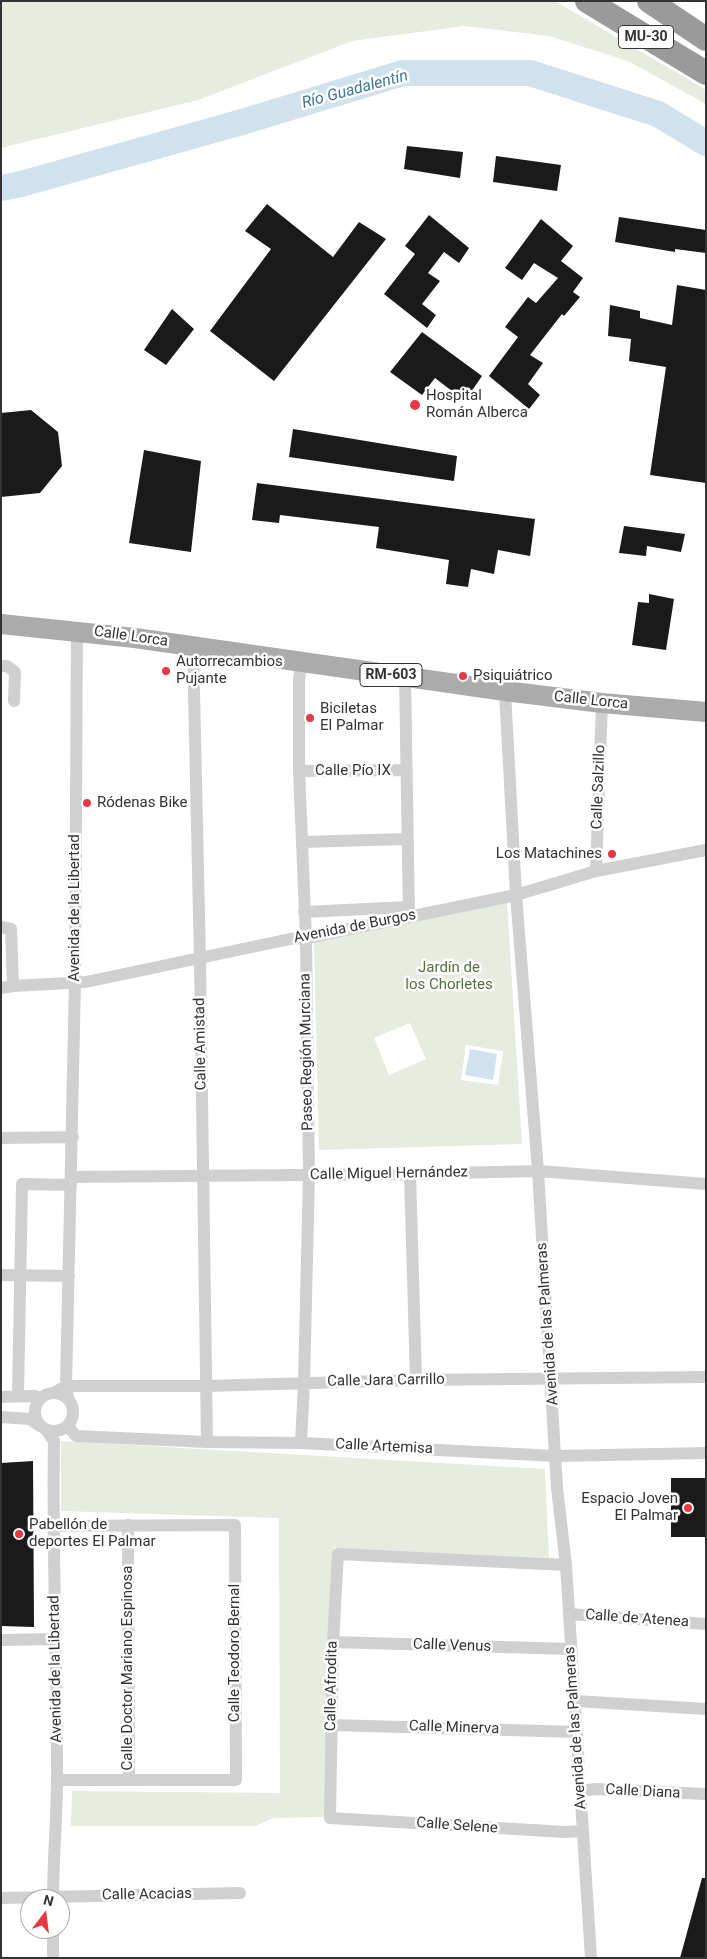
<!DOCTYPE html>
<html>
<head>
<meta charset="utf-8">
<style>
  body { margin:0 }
  #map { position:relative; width:707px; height:1959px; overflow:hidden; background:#fff; font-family:Roboto,sans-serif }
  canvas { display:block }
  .frame { position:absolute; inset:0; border:2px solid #333; pointer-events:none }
  .north { position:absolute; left:20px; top:1889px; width:50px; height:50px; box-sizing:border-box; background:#fff; border:1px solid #adadad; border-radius:50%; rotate:15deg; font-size:14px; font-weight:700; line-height:20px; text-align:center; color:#333 }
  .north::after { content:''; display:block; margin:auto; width:18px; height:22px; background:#e63946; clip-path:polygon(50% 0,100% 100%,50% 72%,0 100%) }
</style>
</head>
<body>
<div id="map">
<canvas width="707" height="1959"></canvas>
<div class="frame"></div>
<div class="north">N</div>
</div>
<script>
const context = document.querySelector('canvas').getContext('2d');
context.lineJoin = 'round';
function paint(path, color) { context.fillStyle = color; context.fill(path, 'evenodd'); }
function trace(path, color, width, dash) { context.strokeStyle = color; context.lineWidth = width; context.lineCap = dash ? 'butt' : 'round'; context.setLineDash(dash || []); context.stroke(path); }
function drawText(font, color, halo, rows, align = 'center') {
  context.font = font + ' Roboto,sans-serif'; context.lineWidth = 5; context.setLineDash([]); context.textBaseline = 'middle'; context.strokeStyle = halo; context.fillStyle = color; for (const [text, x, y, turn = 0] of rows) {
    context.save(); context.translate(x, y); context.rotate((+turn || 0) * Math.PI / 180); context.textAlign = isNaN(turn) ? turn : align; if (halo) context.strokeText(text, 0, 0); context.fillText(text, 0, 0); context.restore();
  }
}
paint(new Path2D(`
  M1 1H555L706 90V104L628 61 549 36 464 26 352 41 198 100 1 148Z
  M507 902 522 1144 319 1150 314 941ZM410 1023 426 1059 389 1075 374 1038ZM466 1045 503 1051 498 1085 461 1080Z
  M61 1441 545 1469 549 1558 334 1548 326 1817 273 1818 256 1826H71L72 1791 280 1793 279 1518 61 1511Z`), '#e6ecdf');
paint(new Path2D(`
  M470 1049 497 1054 493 1080 465 1075Z`), '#cfe2ee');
trace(new Path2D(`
  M1 188 21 184 242 122 403 73H530L658 114 706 143`), '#cfe2ee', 26);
paint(new Path2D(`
  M407 146 463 152 460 178 404 169Z
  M496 156 561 165 557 191 493 182Z
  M267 204 333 257 359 222 386 239 274 381 210 331 271 249 245 231Z
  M429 215 469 248 459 263 444 252 428 273 440 281 422 304 436 315 427 328 384 294 415 254 405 246Z
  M619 217 706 230V253L675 249V252L615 242Z
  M541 219 573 246 561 261 583 278 573 292 580 297 564 316 562 314 530 355 543 363 528 384 540 395 529 409 489 376 518 337 505 327 528 297 536 303 558 278 534 263 522 280 505 268Z
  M677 285 706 290V483L650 475 666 367 629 361 631 339 608 336 610 305 640 311V318L672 325Z
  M172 309 194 329 166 365 144 350Z
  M422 332 482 376 465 401 435 378 422 395 390 372Z
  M31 410 58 432 62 466 40 493 1 497V413Z
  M293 429 457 456 454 481 289 457Z
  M144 450 201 461 191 552 129 543Z
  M257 483 535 519 530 556 498 550 494 574 471 569 468 587 446 584 449 560 376 548 379 527 280 515 279 523 252 520Z
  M624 526 685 534 681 552 647 546 646 556 619 553Z
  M649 594 674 599 666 650 632 645 638 602 649 603Z
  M33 1461 34 1627 1 1626V1463Z
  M671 1478H706V1537H671Z
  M702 1878H706V1958H680Z`), '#1a1a1a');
trace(new Path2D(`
  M193 646 200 960 207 1442
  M1 666H7L15 672 14 701
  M405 677 409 916
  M505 691 516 895 538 1171 557 1488 566 1565 591 1958
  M299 771 407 770
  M302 842 406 839
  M596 871 602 703
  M304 912 408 907
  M1 927 11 929 13 986
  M1 988 13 986 86 982 290 939 306 938 516 895 596 871 706 850
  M1 1138 73 1137
  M410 1174 416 1380
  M71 1177 410 1174 538 1171 706 1184
  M1 1275 69 1276
  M35 1412a19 19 0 1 1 38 0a19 19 0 1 1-38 0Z
  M54 1393 66 1386H206L416 1380 706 1377
  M18 1396 22 1184 71 1185
  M1 1397 35 1396 40 1398
  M68 1398 66 1386 75 982 77 630
  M1 1417 30 1419 40 1426
  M68 1426 76 1436 207 1442 301 1443 556 1456 706 1453
  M47 1431 54 1441C52 1548 57 1656 57 1763 58 1808 53 1854 53 1899
  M301 1443 304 1383 309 1175 306 938 299 771V680L301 662
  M128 1525 129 1780
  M53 1526 235 1525 236 1780H58
  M566 1565 338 1554 333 1642 330 1818 565 1832 583 1831
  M569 1614 706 1624
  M1 1640 56 1639
  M333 1642 571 1649
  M575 1701 706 1709
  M332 1725 577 1732
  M580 1791 595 1789 706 1794
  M1 1898 240 1893
  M53 1929V1958`), '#d0d0d0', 12);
trace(new Path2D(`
  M1 624 135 638 505 691 602 703 706 712`), '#ababab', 20);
trace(new Path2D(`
  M587 1 706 73
  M649 1 706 39`), '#9a9a9a', 24);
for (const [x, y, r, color] of [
  [415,405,6,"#e63946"],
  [166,671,5,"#e63946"],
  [463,676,5,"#e63946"],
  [310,718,5,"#e63946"],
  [87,803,5,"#e63946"],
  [612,854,5,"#e63946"],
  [688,1508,5,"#e63946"],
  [19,1534,5,"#e63946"]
]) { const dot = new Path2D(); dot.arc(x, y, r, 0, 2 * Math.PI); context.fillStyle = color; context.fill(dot); trace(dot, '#fff', 2); }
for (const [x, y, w] of [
  [646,37,55],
  [391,675,62]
]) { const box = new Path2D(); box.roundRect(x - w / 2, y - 11.5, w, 23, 4); context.fillStyle = '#fff'; context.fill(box); trace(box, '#333', 1); }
drawText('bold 14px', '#333', null, [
  ["MU-30",646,37],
  ["RM-603",391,675]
]);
drawText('15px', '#333', '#fff', [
  ["Hospital",426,396],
  ["Román Alberca",426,413],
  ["Autorrecambios",176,662],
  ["Pujante",176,679],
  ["Psiquiátrico",473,676],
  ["Biciletas",320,709],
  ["El Palmar",320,726],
  ["Ródenas Bike",97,803],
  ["Los Matachines",602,854,"right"],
  ["Espacio Joven",678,1499,"right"],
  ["El Palmar",678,1516,"right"],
  ["Pabellón de",29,1525],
  ["deportes El Palmar",29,1542]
], 'left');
drawText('15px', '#333', '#fff', [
  ["Calle Lorca",131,637,8],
  ["Calle Lorca",591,701,6],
  ["Calle Pío IX",353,771],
  ["Calle Salzillo",599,787,-88],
  ["Avenida de la Libertad",75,908,-90],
  ["Avenida de Burgos",355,927,-11],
  ["Calle Amistad",201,1044,-91],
  ["Paseo Región Murciana",307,1052,-91],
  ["Calle Miguel Hernández",389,1174,-1],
  ["Avenida de las Palmeras",548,1324,-94],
  ["Calle Jara Carrillo",386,1381,-1],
  ["Calle Artemisa",384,1447,3],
  ["Calle de Atenea",637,1619,4],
  ["Calle Venus",452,1646,2],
  ["Calle Teodoro Bernal",235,1653,-90],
  ["Calle Doctor Mariano Espinosa",128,1668,-90],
  ["Avenida de la Libertad",56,1669,-91],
  ["Calle Afrodita",332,1686,-89],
  ["Calle Minerva",454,1728,2],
  ["Avenida de las Palmeras",576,1728,-94],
  ["Calle Diana",643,1792,3],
  ["Calle Selene",457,1826,4],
  ["Calle Acacias",147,1895,-1]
]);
drawText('15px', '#56703f', '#fff', [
  ["Jardín de",449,968],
  ["los Chorletes",449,985]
]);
drawText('italic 16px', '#3f7597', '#fff', [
  ["Río Guadalentín",355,90,-15]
]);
</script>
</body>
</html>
